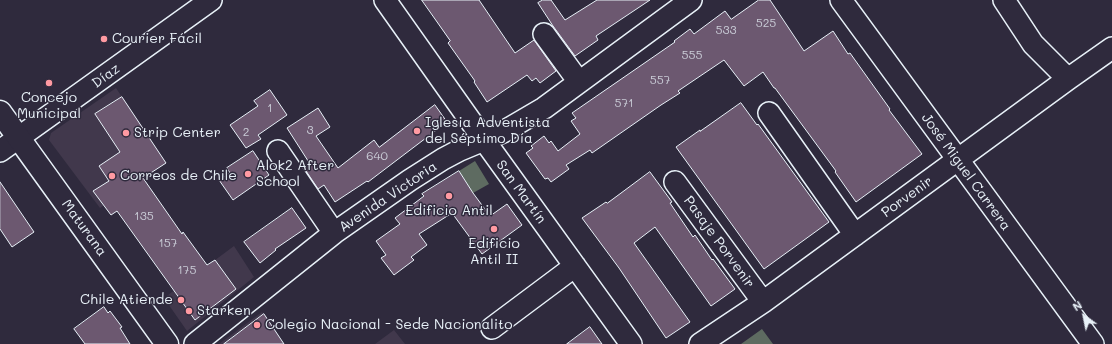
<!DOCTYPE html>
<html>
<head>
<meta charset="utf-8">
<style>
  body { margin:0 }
  #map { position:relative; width:1112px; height:344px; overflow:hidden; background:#2f2a3d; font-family:Mali,sans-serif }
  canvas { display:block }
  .north { position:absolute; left:1064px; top:296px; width:40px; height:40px; -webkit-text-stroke:3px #2f2a3d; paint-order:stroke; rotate:327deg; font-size:11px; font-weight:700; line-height:16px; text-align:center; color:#e8f1f8 }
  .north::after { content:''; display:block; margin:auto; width:14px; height:18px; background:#e8f1f8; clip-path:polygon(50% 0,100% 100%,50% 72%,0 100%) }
</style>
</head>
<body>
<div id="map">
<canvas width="1112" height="344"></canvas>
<div class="north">N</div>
</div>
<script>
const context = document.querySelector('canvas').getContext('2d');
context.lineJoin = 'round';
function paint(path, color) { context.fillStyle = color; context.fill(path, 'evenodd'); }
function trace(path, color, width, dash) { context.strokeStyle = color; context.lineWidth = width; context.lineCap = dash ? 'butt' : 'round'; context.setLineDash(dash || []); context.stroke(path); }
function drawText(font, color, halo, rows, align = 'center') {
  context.font = font + ' Mali,sans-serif'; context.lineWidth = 3; context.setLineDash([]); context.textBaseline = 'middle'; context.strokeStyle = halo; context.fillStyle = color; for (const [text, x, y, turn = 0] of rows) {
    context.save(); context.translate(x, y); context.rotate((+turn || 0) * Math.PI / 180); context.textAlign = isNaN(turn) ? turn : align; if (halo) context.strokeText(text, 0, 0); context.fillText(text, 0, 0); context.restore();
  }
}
paint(new Path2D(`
  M116 88 166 163 100 208 49 140 51 133Z
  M234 246 254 277 187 331 164 298Z
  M262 312 284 344H219Z
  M394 330 405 344H375Z`), '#41384c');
paint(new Path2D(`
  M475 161 489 184 473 193 459 171Z
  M762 329 773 344H741Z`), '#5e6b61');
const building = new Path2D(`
  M422 0H479L515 53 534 40 556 71 540 83 536 78 532 81 527 75 487 102 474 82 475 81 448 43 450 41Z
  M543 0H551L565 20 597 0H650L596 36 598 40 575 56 553 26 538 3Z
  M759 0H770L804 51 833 31 848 54 850 53 890 109 889 110 922 154 856 202 835 172 836 171 775 88H774L763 72 744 86 724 60 678 91 680 93 661 105 592 153 590 150 566 165 569 169 551 182 548 178 545 179 526 153 533 148 531 146 544 136 549 143 551 141 558 151 580 134 571 121 576 118 572 113 675 42 674 41 690 29 694 34 725 11 731 19Z
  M270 90 287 115 258 135 261 139 246 148 230 125 258 106 254 101Z
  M122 97 166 163 143 178 182 234 183 232 207 265 215 260 236 289 195 320 117 211 111 215 93 191 109 181 99 166 120 152 95 114Z
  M741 103 757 125 758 124 829 222 764 269 676 147 700 130V131Z
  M435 105 447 122 368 182 367 181 335 202 324 185 318 189 304 168 310 164 287 128 318 108 330 127 316 136 338 168 374 140 379 147Z
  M253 151 269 175 233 200 219 180 230 173 227 168Z
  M459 171 473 193 490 216 507 204 522 225 482 254 452 213 419 234 427 245 411 257 414 260 394 275 381 258 386 255 376 241 400 224 395 218 424 196 422 194Z
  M650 172 672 202 670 203 693 237 695 235 712 260 713 259 735 289 711 306 655 227 634 243 690 322 666 338 619 268 582 218 606 202 607 203Z
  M0 182 34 232 12 247 0 229Z
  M292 208 306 228 275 249 276 250 260 263 244 242Z
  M104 307 108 313 110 311 122 327 120 328 130 344H85L74 329Z
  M264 314 284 344H224Z
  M590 327 602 344H567Z`);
paint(building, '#6c5870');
trace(building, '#e8f1f8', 1);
const minor = new Path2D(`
  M385 0 484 140 631 344
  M841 0 1093 344
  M1004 0 1033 44 1068 79
  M544 34 579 82
  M769 113 855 235
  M0 151 211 0
  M278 151 334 233
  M675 182 763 302
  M492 328 575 266
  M195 344 334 233 410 180 443 159 460 150 503 132 544 108 691 0
  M700 344 763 302 1068 79 1112 48`);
const major = new Path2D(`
  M0 112 167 344`);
trace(minor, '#e8f1f8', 24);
trace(major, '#e8f1f8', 25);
trace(minor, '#2f2a3d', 21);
trace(major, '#2f2a3d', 22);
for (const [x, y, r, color] of [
  [104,39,4,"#ff9aa2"],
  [49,83,4,"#ff9aa2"],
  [417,131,4,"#ff9aa2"],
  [126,133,4,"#ff9aa2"],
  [248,174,4,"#ff9aa2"],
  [112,176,4,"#ff9aa2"],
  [449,196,4,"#ff9aa2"],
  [494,229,4,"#ff9aa2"],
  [181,300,4,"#ff9aa2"],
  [189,311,4,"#ff9aa2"],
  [257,325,4,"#ff9aa2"]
]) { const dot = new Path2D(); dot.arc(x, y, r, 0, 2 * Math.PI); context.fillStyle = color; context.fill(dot); trace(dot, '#2f2a3d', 1.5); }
drawText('12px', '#c9cbd6', null, [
  ["525",766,23],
  ["533",726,30],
  ["555",692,55],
  ["557",660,80],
  ["571",624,103],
  ["1",270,108],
  ["3",310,130],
  ["2",246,132],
  ["640",377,156],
  ["135",144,216],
  ["157",168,243],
  ["175",187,270]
]);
drawText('14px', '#e8f1f8', '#2f2a3d', [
  ["Courier Fácil",112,39],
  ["Concejo",49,98,"center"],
  ["Municipal",49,114,"center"],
  ["Iglesia Adventista",425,123],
  ["del Séptimo Día",425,139],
  ["Strip Center",134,133],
  ["Alok2 After",256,166],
  ["School",256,182],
  ["Correos de Chile",120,176],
  ["Edificio Antil",449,211,"center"],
  ["Edificio",494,244,"center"],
  ["Antil II",494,260,"center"],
  ["Chile Atiende",173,300,"right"],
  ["Starken",197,311],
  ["Colegio Nacional - Sede Nacionalito",265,325]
], 'left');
drawText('14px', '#e8f1f8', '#2f2a3d', [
  ["Díaz",106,76,-36],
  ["José Miguel Carrera",966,172,54],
  ["San Martín",521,192,54],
  ["Avenida Victoria",388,197,-34],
  ["Porvenir",907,197,-36],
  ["Maturana",84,228,54],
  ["Pasaje Porvenir",719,242,54]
]);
</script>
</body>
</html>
